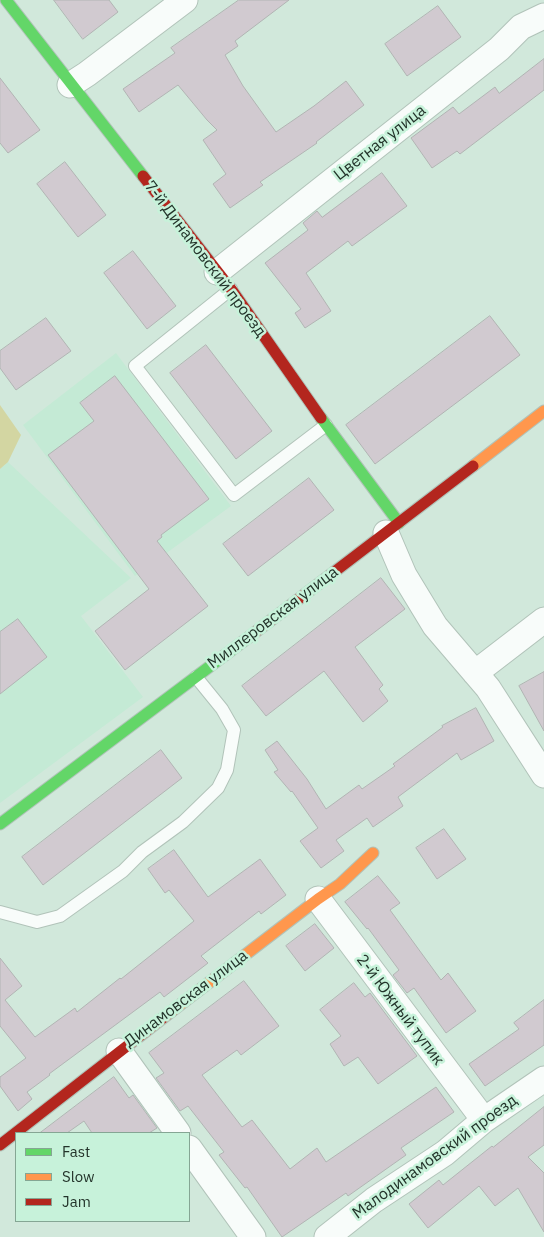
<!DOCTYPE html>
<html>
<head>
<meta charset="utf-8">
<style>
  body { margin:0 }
  #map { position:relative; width:544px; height:1237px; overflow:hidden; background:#d1e8db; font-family:"IBM Plex Sans",sans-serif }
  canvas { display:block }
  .legend { position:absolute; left:15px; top:1132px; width:175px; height:90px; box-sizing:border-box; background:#c7f2da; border:1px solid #85a694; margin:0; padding:6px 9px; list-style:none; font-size:15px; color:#23332a }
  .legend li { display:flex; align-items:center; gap:10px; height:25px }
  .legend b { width:25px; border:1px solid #85a694 }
</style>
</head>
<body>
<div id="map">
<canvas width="544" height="1237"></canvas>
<ul class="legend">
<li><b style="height:6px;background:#63d668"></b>Fast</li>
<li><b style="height:6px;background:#ff974d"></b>Slow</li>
<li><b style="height:6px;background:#b3261e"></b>Jam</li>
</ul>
</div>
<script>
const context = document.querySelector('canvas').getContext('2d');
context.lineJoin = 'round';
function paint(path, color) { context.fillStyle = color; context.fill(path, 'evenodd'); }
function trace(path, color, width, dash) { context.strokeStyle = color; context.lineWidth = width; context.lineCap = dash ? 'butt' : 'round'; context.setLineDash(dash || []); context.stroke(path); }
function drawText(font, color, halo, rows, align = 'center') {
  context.font = font + ' "IBM Plex Sans",sans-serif'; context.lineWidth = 5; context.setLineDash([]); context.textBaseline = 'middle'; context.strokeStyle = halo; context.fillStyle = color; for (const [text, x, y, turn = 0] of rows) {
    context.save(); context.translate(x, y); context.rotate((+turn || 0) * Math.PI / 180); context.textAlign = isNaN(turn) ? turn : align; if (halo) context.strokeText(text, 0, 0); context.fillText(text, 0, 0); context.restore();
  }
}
paint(new Path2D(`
  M116 353 231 506 135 576 23 425Z
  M8 462 131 578 81 616 143 697 0 803V469Z`), '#c4ead5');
paint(new Path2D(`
  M0 405 21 435 8 462 0 469Z`), '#d3d6a2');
const building = new Path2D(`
  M54 0H109L118 12 83 39Z
  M239 0H289L235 41 238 46 225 55 243 86 276 132 314 106 346 81 364 105 316 142 317 143 260 182 263 185 230 208 213 184 226 174 203 140 217 130 207 120 178 85 139 112 123 89 175 53 171 48Z
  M438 6 461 37 407 76 385 44Z
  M544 59V90L460 154 457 151 432 168 411 138 453 107 459 114 495 87 499 93Z
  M0 78 40 130 8 153 0 143Z
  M65 162 106 215 78 237 37 184Z
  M382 173 407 206 352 246 348 241 306 273 331 311 305 328 295 313 301 309 265 263 308 230 303 223 317 211 322 217Z
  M133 251 176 306 147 329 104 273Z
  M490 316 520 355 375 464 346 425Z
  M46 318 71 351 16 390 0 368V351Z
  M206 345 272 431 236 459 170 373Z
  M115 376 209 499 161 535 162 537 157 541 208 606 125 670 95 631 149 589 48 455 94 421 80 403Z
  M309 478 334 510 248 576 223 544Z
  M381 578 405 609 355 647 383 685 379 689 388 701 363 722 324 671 266 716 242 686Z
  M18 619 47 657 0 694V632Z
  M544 672V731L519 686Z
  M476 708 494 741 461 760 457 753 398 797 403 806 373 827 367 818 336 840 344 851 321 868 300 841 318 828 292 791 291 792 274 772 278 770 265 750 277 741 307 779 326 809 359 785 362 789 395 766 393 764 443 727 442 726Z
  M161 750 182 778 43 885 22 857Z
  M444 829 466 859 437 879 416 848Z
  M174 850 208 897 260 859 286 895 261 914 259 911 201 956 208 963 164 997 160 992 49 1074 50 1075 27 1092 32 1099 18 1111 0 1086V1077L26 1058 0 1026V958L22 986 5 1000 35 1037 75 1008 77 1012 120 978 121 979 194 921 169 890 165 893 148 869Z
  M378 876 400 903 390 910 441 980 448 973 476 1011 446 1033 414 988 407 993 393 975 399 970 368 928 367 929 345 902Z
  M315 924 334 948 305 971 286 946Z
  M244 981 279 1026 241 1055 237 1050 202 1075 242 1127 252 1120 290 1169 317 1148 326 1162 436 1087 454 1112 401 1148 406 1155 348 1196 346 1193 282 1237 247 1187 245 1188 219 1155 224 1152 188 1106 180 1111 156 1078 164 1073 149 1053Z
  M354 983 365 997 370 993 417 1056 378 1084 358 1057 344 1066 330 1044 341 1036 320 1010Z
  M544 1000V1045L485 1086 469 1064 519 1029 514 1023Z
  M114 1077 129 1098 133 1095 157 1128 149 1133H92L84 1121 67 1133H40Z
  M544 1107V1145L528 1157 544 1173V1232L518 1188 495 1206 479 1186 428 1228 409 1204 439 1180 443 1185 492 1146 493 1147Z`);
paint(building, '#d1cad0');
trace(building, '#b1b4b3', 1);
const lane = new Path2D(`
  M231 289 135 366 234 495 326 425
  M0 912 37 922 60 916 123 871 142 852 183 822 218 788 227 770 234 730 222 709 196 677`);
const street = new Path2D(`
  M70 85 87 74 185 0
  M217 272 499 49 521 27 544 16
  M386 533 404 575 435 626 488 688 544 775
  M475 673 544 620
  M318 899 484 1120
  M119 1051 178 1133
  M189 1148 253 1237
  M327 1237 374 1200 445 1153 484 1120 544 1079`);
const fast = new Path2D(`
  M6 0 143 176
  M321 418 399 523
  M0 824 249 637`);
const slow = new Path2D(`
  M473 466 544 411
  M172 1011 318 899 340 884 373 853`);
const jam = new Path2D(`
  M143 176 231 289 321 418
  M249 637 473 466
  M0 1145 172 1011`);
trace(lane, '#b1c3b9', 14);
trace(street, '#b1c3b9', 27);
trace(fast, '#b1c3b9', 13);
trace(slow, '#b1c3b9', 13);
trace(jam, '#b1c3b9', 13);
trace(lane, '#f8fcfa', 12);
trace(street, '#f8fcfa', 25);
trace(fast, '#63d668', 11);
trace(slow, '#ff974d', 11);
trace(jam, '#b3261e', 11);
drawText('16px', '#23332a', '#c7f2da', [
  ["Цветная улица",380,143,-38],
  ["7-й Динамовский проезд",205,259,53],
  ["Миллеровская улица",273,618,-37],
  ["Динамовская улица",186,999,-37],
  ["2-й Южный тупик",400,1010,53],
  ["Малодинамовский проезд",435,1157,-36]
]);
</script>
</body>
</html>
